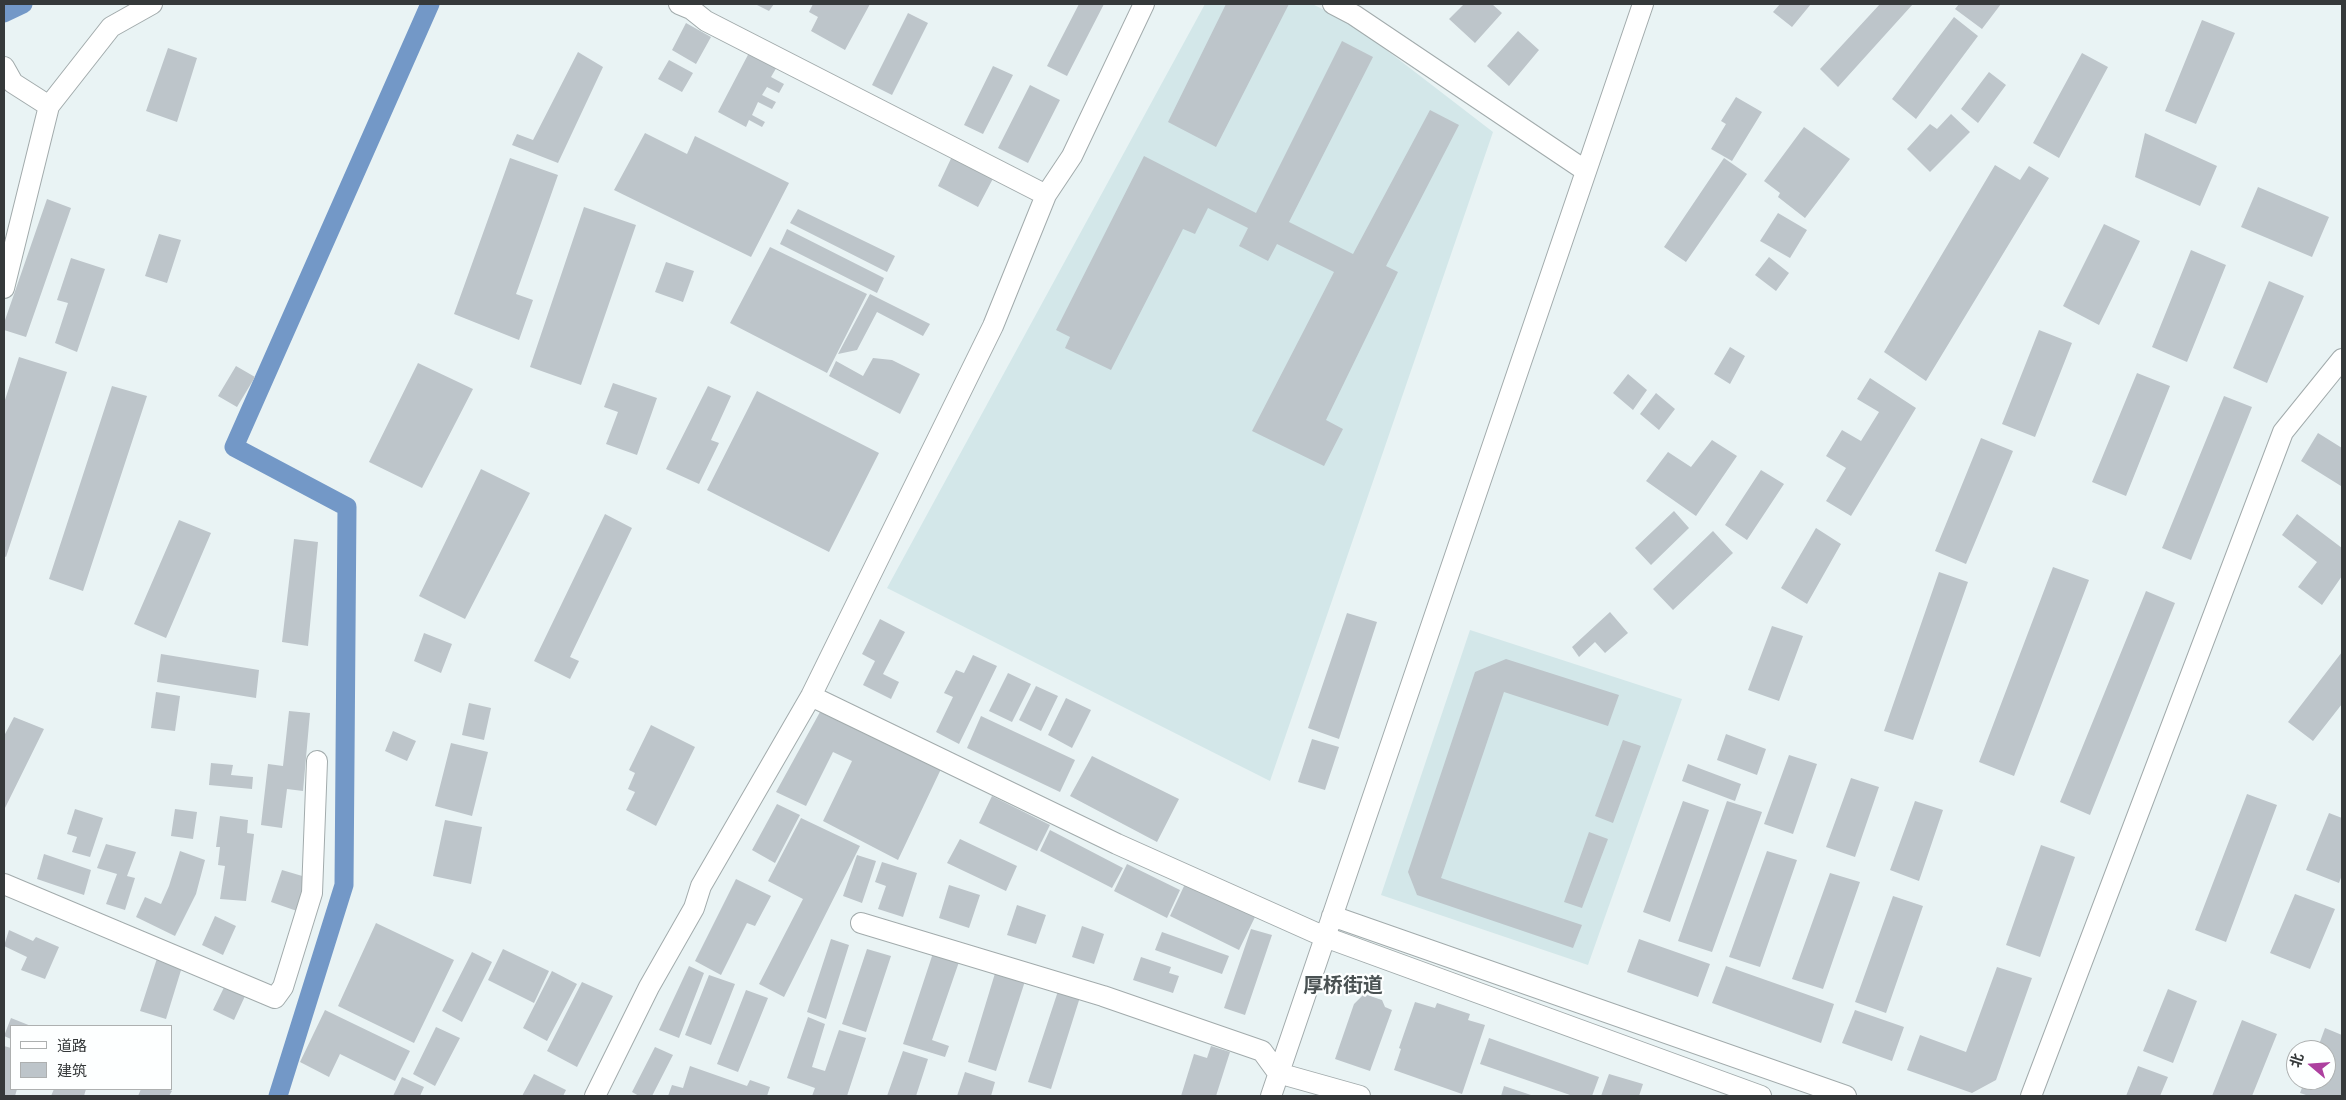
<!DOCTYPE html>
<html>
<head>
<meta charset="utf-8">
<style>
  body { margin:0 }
  #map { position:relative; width:2346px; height:1100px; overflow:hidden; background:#e9f3f4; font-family:Bitter,"Noto Sans SC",serif }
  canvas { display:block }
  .frame { position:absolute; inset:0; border:5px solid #35393a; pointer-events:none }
  .legend { position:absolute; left:10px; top:1025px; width:162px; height:65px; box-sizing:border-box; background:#fdffff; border:1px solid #adb0b0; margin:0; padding:6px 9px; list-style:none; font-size:15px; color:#35393a }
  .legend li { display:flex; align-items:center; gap:10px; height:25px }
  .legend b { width:25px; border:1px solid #adb0b0 }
  .north { position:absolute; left:2286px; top:1040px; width:50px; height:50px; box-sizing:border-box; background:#fdffff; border:1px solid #adb0b0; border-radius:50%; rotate:288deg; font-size:14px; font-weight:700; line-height:20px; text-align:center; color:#35393a }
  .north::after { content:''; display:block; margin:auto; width:18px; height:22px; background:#ad409f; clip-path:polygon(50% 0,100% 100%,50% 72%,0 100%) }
</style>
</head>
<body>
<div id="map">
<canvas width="2346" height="1100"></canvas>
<div class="frame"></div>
<ul class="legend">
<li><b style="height:6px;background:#fff"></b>道路</li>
<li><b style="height:14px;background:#bdc5ca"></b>建筑</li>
</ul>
<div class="north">北</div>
</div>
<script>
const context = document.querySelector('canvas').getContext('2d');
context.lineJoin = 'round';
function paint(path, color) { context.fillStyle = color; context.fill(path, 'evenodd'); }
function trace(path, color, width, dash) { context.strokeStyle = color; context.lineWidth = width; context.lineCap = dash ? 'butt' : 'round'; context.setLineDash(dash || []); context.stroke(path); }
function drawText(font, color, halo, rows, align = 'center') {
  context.font = font + ' Bitter,"Noto Sans SC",serif'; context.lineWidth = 4.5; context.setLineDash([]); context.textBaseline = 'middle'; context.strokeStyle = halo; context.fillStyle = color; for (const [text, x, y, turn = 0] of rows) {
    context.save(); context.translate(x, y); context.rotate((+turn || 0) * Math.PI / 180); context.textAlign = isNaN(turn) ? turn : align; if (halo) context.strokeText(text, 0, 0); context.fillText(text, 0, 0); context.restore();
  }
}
paint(new Path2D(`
  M1205 4H1312L1350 22 1493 132 1270 781 887 588Z
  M1470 630 1682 699 1588 965 1381 895Z`), '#d3e7e9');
trace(new Path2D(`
  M4 13 23 4
  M278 1096 344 885 347 507 234 447 430 4`), '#7398c7', 19);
paint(new Path2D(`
  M755 4H774L769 11Z
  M813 4H870L845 50 811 31 818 17 809 12Z
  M1079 4H1104L1067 76 1047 66Z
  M1226 4H1289L1216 147 1168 122Z
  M1464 4H1492L1502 13 1475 43 1449 19Z
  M1780 4H1811L1792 27 1773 12Z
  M1880 4H1913L1838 87 1820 69Z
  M1959 4H2001L1982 29 1955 9Z
  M908 13 928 23 892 95 872 85Z
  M1954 17 1978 36 1916 119 1892 99Z
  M2202 20 2235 33 2196 124 2165 111Z
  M686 23 711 37 696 64 672 50Z
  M1518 31 1539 50 1509 86 1487 66Z
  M1342 41 1373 57 1289 222 1353 254 1430 110 1459 125 1386 266 1398 272 1326 420 1343 429 1324 466 1252 431 1334 272 1277 244 1268 261 1239 246 1248 228 1208 208 1195 234 1183 229 1111 370 1065 348 1070 337 1056 330 1144 156 1256 213Z
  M168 48 197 58 177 122 146 111Z
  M750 51 778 65 771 77 784 84 779 93 767 87 762 95 776 102 772 109 758 102 752 115 765 122 762 127 749 120 746 127 718 112Z
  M578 52 603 67 558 163 512 145 517 134 533 140Z
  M2082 53 2108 67 2059 158 2033 143Z
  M669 60 693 73 682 92 658 79Z
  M993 66 1013 75 983 134 964 125Z
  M1989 72 2006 85 1978 123 1961 109Z
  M1030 85 1060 100 1028 163 998 148Z
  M1736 97 1762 112 1732 161 1711 149 1726 124 1721 121Z
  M1951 114 1970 132 1930 172 1907 149 1930 124 1937 129Z
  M1804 127 1850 159 1805 218 1778 197 1780 193 1764 181Z
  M645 133 687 154 695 136 789 183 751 257 614 190Z
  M2145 133 2217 166 2200 206 2135 177Z
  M956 148 997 171 978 207 938 186Z
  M510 158 558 175 516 294 533 300 519 340 454 314Z
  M1724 158 1747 174 1686 262 1664 247Z
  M1995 165 2020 180 2029 166 2049 178 1926 381 1884 352Z
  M2258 187 2329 217 2312 257 2241 227Z
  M47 199 71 208 26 337 4 330V323Z
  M584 207 636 225 581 385 530 367Z
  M798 209 895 256 887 272 790 223Z
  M1778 213 1807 230 1790 258 1760 241Z
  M2104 224 2140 241 2099 325 2063 306Z
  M787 229 884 278 877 293 780 244Z
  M159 234 181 240 167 283 145 276Z
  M770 247 867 294 827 373 730 323Z
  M2191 250 2226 265 2187 362 2152 347Z
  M1769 257 1789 273 1776 291 1755 275Z
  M71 258 105 269 77 352 55 343 68 303 57 300Z
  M666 262 694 271 683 302 655 292Z
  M2269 281 2304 296 2267 383 2233 368Z
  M870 294 930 324 923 336 877 312 857 350 838 354Z
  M2039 330 2072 343 2035 437 2002 424Z
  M1730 347 1745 356 1730 384 1714 374Z
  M19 357 67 372 6 557 4 556V403Z
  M873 358 892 360 920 374 900 414 829 376 836 361 863 376Z
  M418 363 473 389 422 488 369 462Z
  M236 366 255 377 237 407 218 396Z
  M2137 373 2170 386 2126 496 2092 482Z
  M1628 374 1647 390 1633 410 1613 393Z
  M1870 378 1916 408 1851 516 1826 501 1846 468 1826 456 1842 430 1861 441 1879 412 1857 399Z
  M613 383 657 398 637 455 606 444 618 412 604 407Z
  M112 386 147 396 83 591 49 579Z
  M708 386 731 396 711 440 719 443 699 484 666 469Z
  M757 391 879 453 829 552 707 490Z
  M1656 393 1675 409 1659 430 1640 414Z
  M2224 396 2252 407 2191 560 2162 548Z
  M2318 433 2342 448 2341 486 2301 461Z
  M1981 438 2013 451 1966 564 1935 551Z
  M1712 440 1737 456 1696 516 1646 481 1668 452 1691 467Z
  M481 469 530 493 465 619 419 596Z
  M1761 470 1784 484 1747 540 1725 525Z
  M1674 511 1689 528 1651 565 1635 548Z
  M605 514 632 528 570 657 579 661 570 679 534 661Z
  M2297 514 2342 548V576L2322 605 2298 587 2317 562 2282 535Z
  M179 520 211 533 166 638 134 624Z
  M1816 528 1841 544 1807 604 1781 588Z
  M1713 531 1733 553 1673 610 1653 589Z
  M294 539 318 542 308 646 282 642Z
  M2053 567 2089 580 2014 776 1979 762Z
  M1939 572 1968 582 1913 740 1884 731Z
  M2146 591 2175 603 2090 815 2060 802Z
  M1610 612 1628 633 1605 653 1595 642 1579 657 1572 647Z
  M1347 613 1377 622 1339 739 1308 728Z
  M880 619 905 632 883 674 899 682 891 699 863 685 875 661 862 654Z
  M1772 626 1803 636 1779 701 1748 690Z
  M424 633 452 644 441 673 414 661Z
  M2342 652V704L2313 741 2288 722Z
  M161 654 259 670 256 698 157 682Z
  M973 655 997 666 959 744 936 732 953 697 944 693 956 670 964 673Z
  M1506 659 1619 695 1608 726 1504 692 1441 878 1582 925 1573 948 1417 895 1408 872 1475 672Z
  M1008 673 1031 684 1012 722 989 711Z
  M1036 686 1058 696 1041 731 1019 720Z
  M156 692 180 696 175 731 151 728Z
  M1066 698 1091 710 1072 748 1048 735Z
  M469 703 491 708 484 740 462 735Z
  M289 711 310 713 303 791 287 789 282 828 261 825 268 764 283 766Z
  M820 712 941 769 898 860 823 821 852 761 833 752 806 806 776 792Z
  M981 716 1075 760 1060 792 967 748Z
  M14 717 44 729 4 810V736Z
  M651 725 695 747 656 826 626 810 635 792 628 789 635 773 629 770Z
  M393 731 416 741 407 761 385 751Z
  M1726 734 1766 749 1757 775 1717 760Z
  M1312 739 1339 747 1325 790 1298 782Z
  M1623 740 1641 746 1613 823 1595 816Z
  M451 743 488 752 472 816 435 806Z
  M1789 755 1817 764 1793 834 1764 824Z
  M1092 756 1179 799 1157 842 1070 796Z
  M211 763 233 765 231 775 253 777 252 789 209 785Z
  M1688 764 1741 784 1735 801 1682 781Z
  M1851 778 1879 787 1855 857 1826 847Z
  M2247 794 2277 805 2226 942 2195 930Z
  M992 796 1050 825 1037 851 979 823Z
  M1683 801 1709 810 1670 922 1643 912Z
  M1727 801 1762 812 1712 952 1678 941Z
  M1915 801 1943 810 1919 881 1890 870Z
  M777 804 800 815 775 863 752 850Z
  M75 809 103 818 90 857 72 852 77 837 67 834Z
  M175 809 197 812 193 839 171 836Z
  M2329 813 2342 818V875L2339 883 2306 870Z
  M220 816 248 820 247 833 254 834 246 901 220 899 225 866 218 865 220 847H216Z
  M801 818 860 846 784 997 759 984 803 899 768 881Z
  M445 820 482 827 471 884 433 876Z
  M1050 830 1123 868 1112 888 1040 851Z
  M1589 832 1608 839 1582 908 1564 902Z
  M960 839 1017 866 1006 891 947 863Z
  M106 844 136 852 127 876 135 878 125 910 106 904 117 874 97 868Z
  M2041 845 2075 857 2040 957 2006 945Z
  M180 851 205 860 196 894 175 936 136 917 145 897 161 904 169 886Z
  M1767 851 1797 860 1760 967 1729 957Z
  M44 854 91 870 84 895 37 879Z
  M857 855 876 861 862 903 843 896Z
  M882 862 917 873 903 917 878 909 886 886 875 882Z
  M1127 864 1180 890 1167 918 1114 891Z
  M282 870 309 878 297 911 271 902Z
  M1830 873 1860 882 1823 989 1792 979Z
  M736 879 771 896 755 926 747 923 721 975 695 961Z
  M1185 884 1255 917 1239 950 1170 916Z
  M949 885 980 895 969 928 939 918Z
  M2295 894 2335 909 2310 969 2270 953Z
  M1893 896 1923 906 1886 1013 1855 1002Z
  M1017 905 1046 915 1036 944 1007 935Z
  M215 916 236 926 223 955 202 945Z
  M376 923 454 960 414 1043 338 1006Z
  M1082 926 1104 934 1094 964 1072 957Z
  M1251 929 1272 935 1245 1015 1224 1008Z
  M9 930 33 941 36 937 59 947 45 979 21 970 27 957 4 946Z
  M1162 932 1229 956 1222 974 1155 950Z
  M831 939 849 945 826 1019 807 1012Z
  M1639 939 1710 964 1698 997 1627 972Z
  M161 946 186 954 166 1019 140 1011Z
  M503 949 549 971 534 1003 488 980Z
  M867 949 891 956 866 1032 842 1024Z
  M934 950 960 959 932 1040 949 1046 945 1057 903 1044Z
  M472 952 492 962 462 1022 442 1011Z
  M1141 957 1171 967 1169 973 1179 976 1173 993 1133 980Z
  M689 966 704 973 679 1038 659 1030Z
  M1726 966 1834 1004 1821 1043 1712 1003Z
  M1997 967 2032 978 1996 1080 1972 1093 1907 1070 1920 1035 1966 1052Z
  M996 970 1026 978 996 1071 968 1062Z
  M552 971 577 984 547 1041 523 1028Z
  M231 973 251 983 234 1020 213 1010Z
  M709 975 735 984 711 1045 685 1035Z
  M582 982 613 996 577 1067 547 1051Z
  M1059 988 1081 994 1051 1089 1028 1082Z
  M2168 989 2197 1001 2173 1063 2143 1051Z
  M746 990 768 998 738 1072 717 1064Z
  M1364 994 1382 1000 1385 1007 1392 1010 1370 1071 1335 1059 1354 1004Z
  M1415 1002 1435 1008 1437 1003 1470 1014 1468 1020 1485 1025 1462 1094 1394 1070 1401 1049 1399 1048Z
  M325 1010 410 1051 395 1081 340 1054 329 1077 300 1062Z
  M1855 1010 1904 1027 1892 1061 1842 1043Z
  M808 1017 825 1024 812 1067 825 1071 839 1030 866 1038 847 1096H812L815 1088 787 1078Z
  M11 1018 31 1026H11V1039L4 1036Z
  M2242 1020 2277 1034 2252 1096H2212Z
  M436 1027 460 1038 435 1086 413 1074Z
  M2325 1028 2342 1035V1096H2309L2300 1093 2305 1080H2326V1050H2317Z
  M1489 1038 1599 1077 1592 1096H1573L1480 1064Z
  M4 1046 11 1048V1089H17L15 1096H4Z
  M1211 1046 1230 1052 1216 1096H1181L1194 1054 1207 1058Z
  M655 1047 673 1055 652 1096H639L632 1092Z
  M903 1051 928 1059 916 1096H887Z
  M690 1066 747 1086 750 1080 770 1087 767 1096H668L672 1085 683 1088Z
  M2138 1066 2168 1077 2160 1096H2126Z
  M965 1072 995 1082 991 1096H957Z
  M534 1074 566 1090 563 1096H522Z
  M1609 1074 1643 1084 1639 1096H1601Z
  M402 1077 424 1087 420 1096H393Z
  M1504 1086 1534 1096H1501Z
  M54 1089H86L84 1096H51Z
  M141 1089H168L172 1091 169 1096H138Z`), '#bdc5ca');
const minor = new Path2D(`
  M679 4 691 9 706 21 1046 195
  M1333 4 1354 15 1586 171
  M4 67 13 83 49 106
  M4 288 49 106 111 27 152 4
  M811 696 1117 844 1325 937 1761 1096
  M4 884 275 998 283 987 312 893 317 761
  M1332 916 1846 1096
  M861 923 1103 996 1262 1051 1278 1073 1360 1096
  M595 1096 649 987 694 908 701 886 811 696 993 326 1046 195 1072 156 1144 4
  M1271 1096 1643 4
  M2031 1096 2283 432 2342 359`);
trace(minor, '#a2abac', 22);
trace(minor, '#fff', 20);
drawText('bold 20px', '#4a5253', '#fdffff', [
  ["厚桥街道",1343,986]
]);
</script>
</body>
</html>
